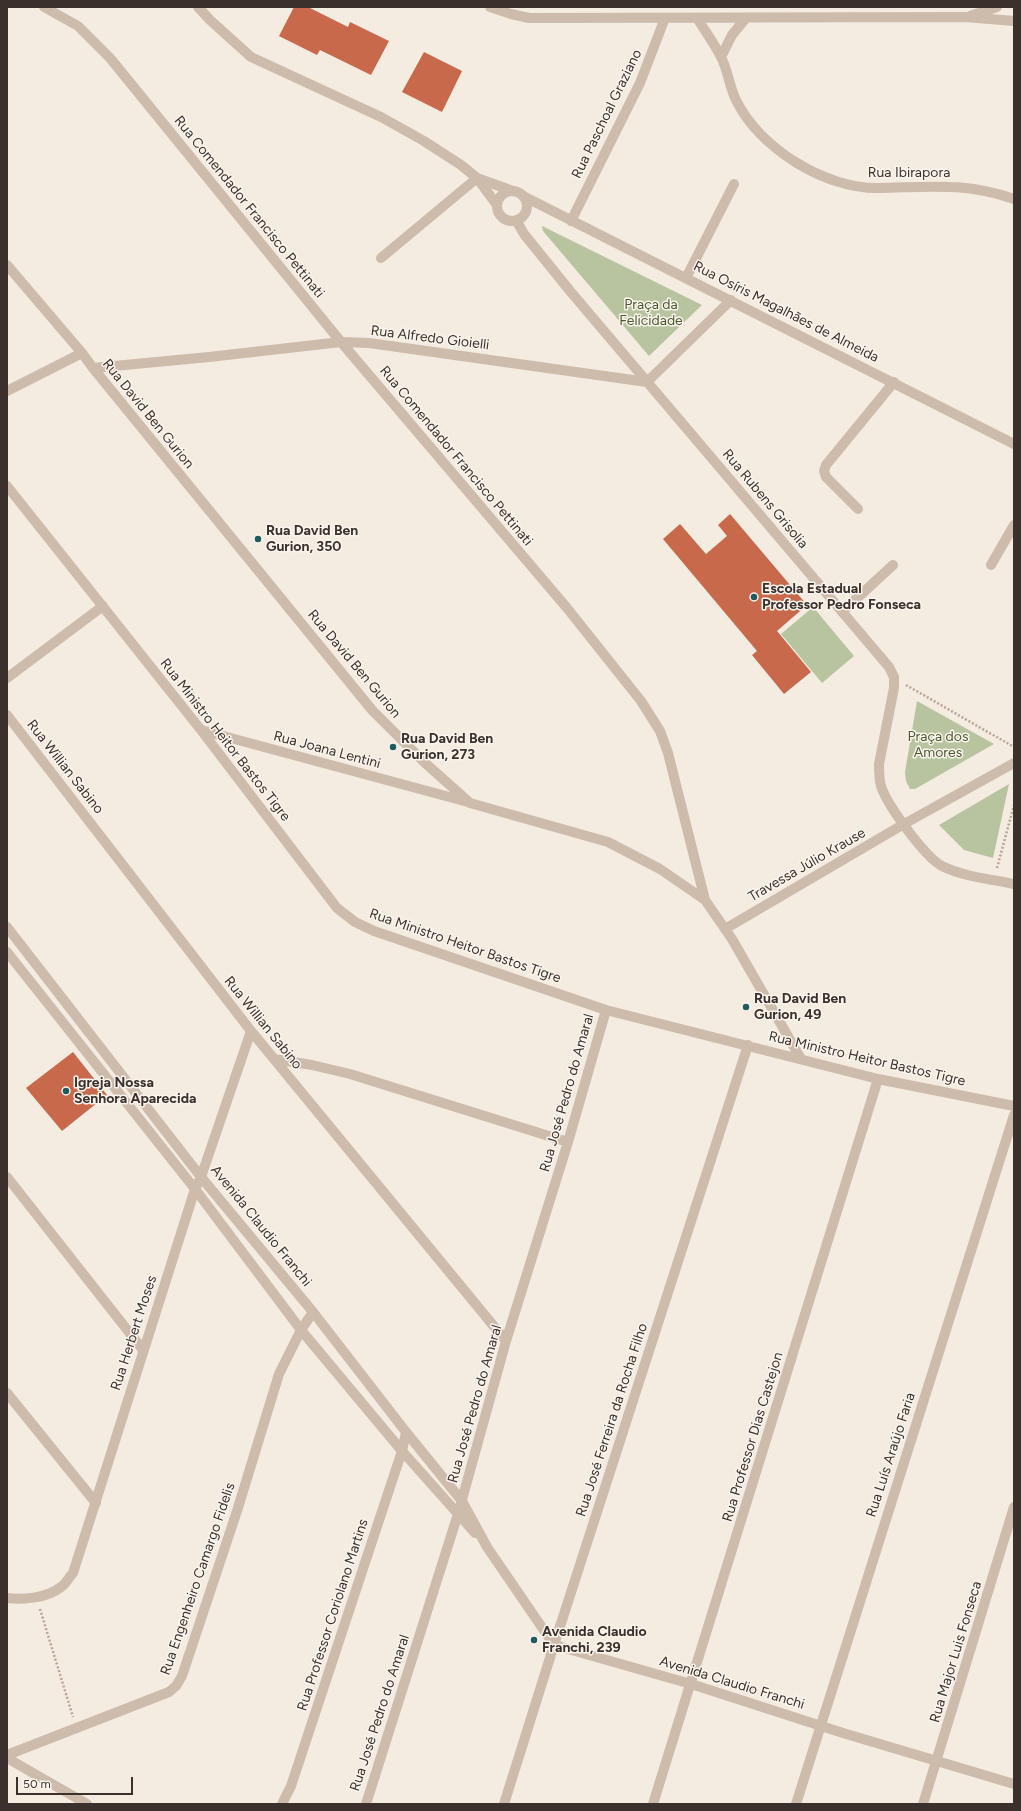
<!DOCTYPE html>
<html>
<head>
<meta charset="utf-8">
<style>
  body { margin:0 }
  #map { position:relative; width:1021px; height:1811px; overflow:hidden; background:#f4ebe1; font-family:Figtree,sans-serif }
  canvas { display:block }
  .frame { position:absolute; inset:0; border:8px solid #3b302b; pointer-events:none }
  .scale { position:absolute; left:16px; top:1777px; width:117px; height:18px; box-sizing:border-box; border:2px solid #3b302b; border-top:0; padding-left:5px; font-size:12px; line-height:14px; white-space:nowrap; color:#3b302b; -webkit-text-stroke:3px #fbf5ee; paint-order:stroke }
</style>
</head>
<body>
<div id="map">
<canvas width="1021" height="1811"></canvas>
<div class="frame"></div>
<div class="scale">50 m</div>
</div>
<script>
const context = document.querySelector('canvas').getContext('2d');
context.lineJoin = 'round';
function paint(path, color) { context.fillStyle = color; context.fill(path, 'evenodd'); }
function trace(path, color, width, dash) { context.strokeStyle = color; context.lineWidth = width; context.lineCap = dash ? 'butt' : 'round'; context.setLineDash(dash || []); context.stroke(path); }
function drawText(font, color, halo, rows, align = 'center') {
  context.font = font + ' Figtree,sans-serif'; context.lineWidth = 3; context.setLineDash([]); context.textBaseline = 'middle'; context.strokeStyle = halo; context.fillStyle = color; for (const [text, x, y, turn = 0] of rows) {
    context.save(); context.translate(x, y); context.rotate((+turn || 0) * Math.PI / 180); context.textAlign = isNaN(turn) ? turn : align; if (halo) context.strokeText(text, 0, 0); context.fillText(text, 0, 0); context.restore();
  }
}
paint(new Path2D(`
  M542 226 702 305 649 356 543 231Z
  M813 607 854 656 822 683 781 634Z
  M917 701 994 744 915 789H910L906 781 905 772Z
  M1009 784 993 858 964 850 939 825Z`), '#b8c4a0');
paint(new Path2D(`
  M294 7H308L348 27 350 22 389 41 371 75 320 50 317 55 279 36Z
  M424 52 462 71 442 112 402 92Z
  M730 514 807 605 777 631 811 672 784 694 752 655 757 651 663 539 680 524 706 554 727 536 718 525Z
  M73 1052 107 1095 62 1131 26 1088Z`), '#c8694b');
trace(new Path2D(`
  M906 685 1014 747
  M997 868 1014 805
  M40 1609 73 1717`), '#b9a596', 2.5, [2, 2]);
trace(new Path2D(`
  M44 7 78 26 110 58 341 342 567 608 641 701 660 731 668 753 705 900
  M198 7 210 20 251 57 381 117 424 141 461 165 477 178 497 205
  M490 7 511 14 529 18 965 17 1014 21
  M970 16 997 7
  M697 18C705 31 714 43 721 57 728 70 729 86 736 100 759 148 825 189 879 188 929 187 965 182 1014 199
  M721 57 732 35 746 18
  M477 178 513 191
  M497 206a15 15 0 1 1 30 0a15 15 0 1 1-30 0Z
  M523 196 1014 444
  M516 220 524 234 570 291 889 667 894 677V688L879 764C879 772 879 779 881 786 887 805 925 857 942 866 964 877 991 879 1014 884
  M571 221 640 83 665 18
  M381 258 477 178
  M7 265 82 353 93 368 372 710 424 762 470 803 608 842 660 869 705 900 732 939 801 1059
  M686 278 734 184
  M93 368 209 357 341 342 369 343 647 382 731 300
  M7 391 82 353
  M7 486 201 730 337 908 355 922 374 931 606 1010 878 1079 1014 1106
  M858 509 826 477 824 471 826 465 894 382
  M991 565 1014 525
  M842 612 893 565
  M7 678 103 606
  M7 715 251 1031 506 1341
  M201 730 468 802
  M7 927 201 1177 313 1312 406 1432 462 1501 487 1547 554 1645 691 1684 843 1733 1014 1784
  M725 929 904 824 1014 763
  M7 952 195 1189 301 1330 402 1451 475 1533
  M274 1059 312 1065 350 1074 568 1142
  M7 1177 143 1350
  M7 1393 96 1503
  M7 1598C24 1600 47 1598 61 1587 66 1584 69 1577 73 1573L195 1189 201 1177 251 1031
  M7 1755 169 1692 176 1686 182 1676 237 1511 279 1374 301 1330 313 1312
  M7 1758 87 1804
  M282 1804 291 1786 402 1451 406 1432
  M366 1804 458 1514 506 1341 568 1142 606 1010
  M504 1804 554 1645 748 1045
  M653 1804 878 1079
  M796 1804 1014 1115
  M923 1804 1014 1507`), '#cdbbac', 10);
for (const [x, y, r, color] of [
  [258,539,4,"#1f5a5e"],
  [754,597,4,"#1f5a5e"],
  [393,747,4,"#1f5a5e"],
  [746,1007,4,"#1f5a5e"],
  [66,1091,4,"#1f5a5e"],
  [534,1640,4,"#1f5a5e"]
]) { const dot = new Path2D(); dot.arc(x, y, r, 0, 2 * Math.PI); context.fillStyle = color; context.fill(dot); trace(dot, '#fbf5ee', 1.5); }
drawText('14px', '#3b302b', '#fbf5ee', [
  ["Rua Paschoal Graziano",607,114,-64],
  ["Rua Ibirapora",909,173],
  ["Rua Comendador Francisco Pettinati",249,207,51],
  ["Rua Osíris Magalhães de Almeida",786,312,27],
  ["Rua Alfredo Gioielli",430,338,7],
  ["Rua David Ben Gurion",148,414,51],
  ["Rua Comendador Francisco Pettinati",456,456,50],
  ["Rua Rubens Grisolia",765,499,50],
  ["Rua David Ben Gurion",354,664,50],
  ["Rua Ministro Heitor Bastos Tigre",225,740,52],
  ["Rua Joana Lentini",327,750,15],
  ["Rua Willian Sabino",65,767,52],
  ["Travessa Júlio Krause",807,865,-30],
  ["Rua Ministro Heitor Bastos Tigre",465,946,19],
  ["Rua Willian Sabino",263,1023,51],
  ["Rua Ministro Heitor Bastos Tigre",867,1059,13],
  ["Rua José Pedro do Amaral",567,1093,-74],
  ["Avenida Claudio Franchi",261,1226,51],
  ["Rua Herbert Moses",134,1333,-72],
  ["Rua José Pedro do Amaral",475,1404,-74],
  ["Rua José Ferreira da Rocha Filho",612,1420,-72],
  ["Rua Professor Dias Castejon",753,1437,-73],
  ["Rua Luís Araújo Faria",891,1455,-72],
  ["Rua Engenheiro Camargo Fidelis",198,1579,-71],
  ["Rua Professor Coriolano Martins",333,1615,-72],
  ["Rua Major Luis Fonseca",956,1652,-73],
  ["Avenida Claudio Franchi",732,1683,17],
  ["Rua José Pedro do Amaral",380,1713,-72]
]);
drawText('14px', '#4a5a2e', '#fbf5ee', [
  ["Praça da",651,305],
  ["Felicidade",651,321],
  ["Praça dos",938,737],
  ["Amores",938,753]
]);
drawText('bold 14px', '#3b302b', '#fbf5ee', [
  ["Rua David Ben",266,531],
  ["Gurion, 350",266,547],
  ["Escola Estadual",762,589],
  ["Professor Pedro Fonseca",762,605],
  ["Rua David Ben",401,739],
  ["Gurion, 273",401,755],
  ["Rua David Ben",754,999],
  ["Gurion, 49",754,1015],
  ["Igreja Nossa",74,1083],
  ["Senhora Aparecida",74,1099],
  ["Avenida Claudio",542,1632],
  ["Franchi, 239",542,1648]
], 'left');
</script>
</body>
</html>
